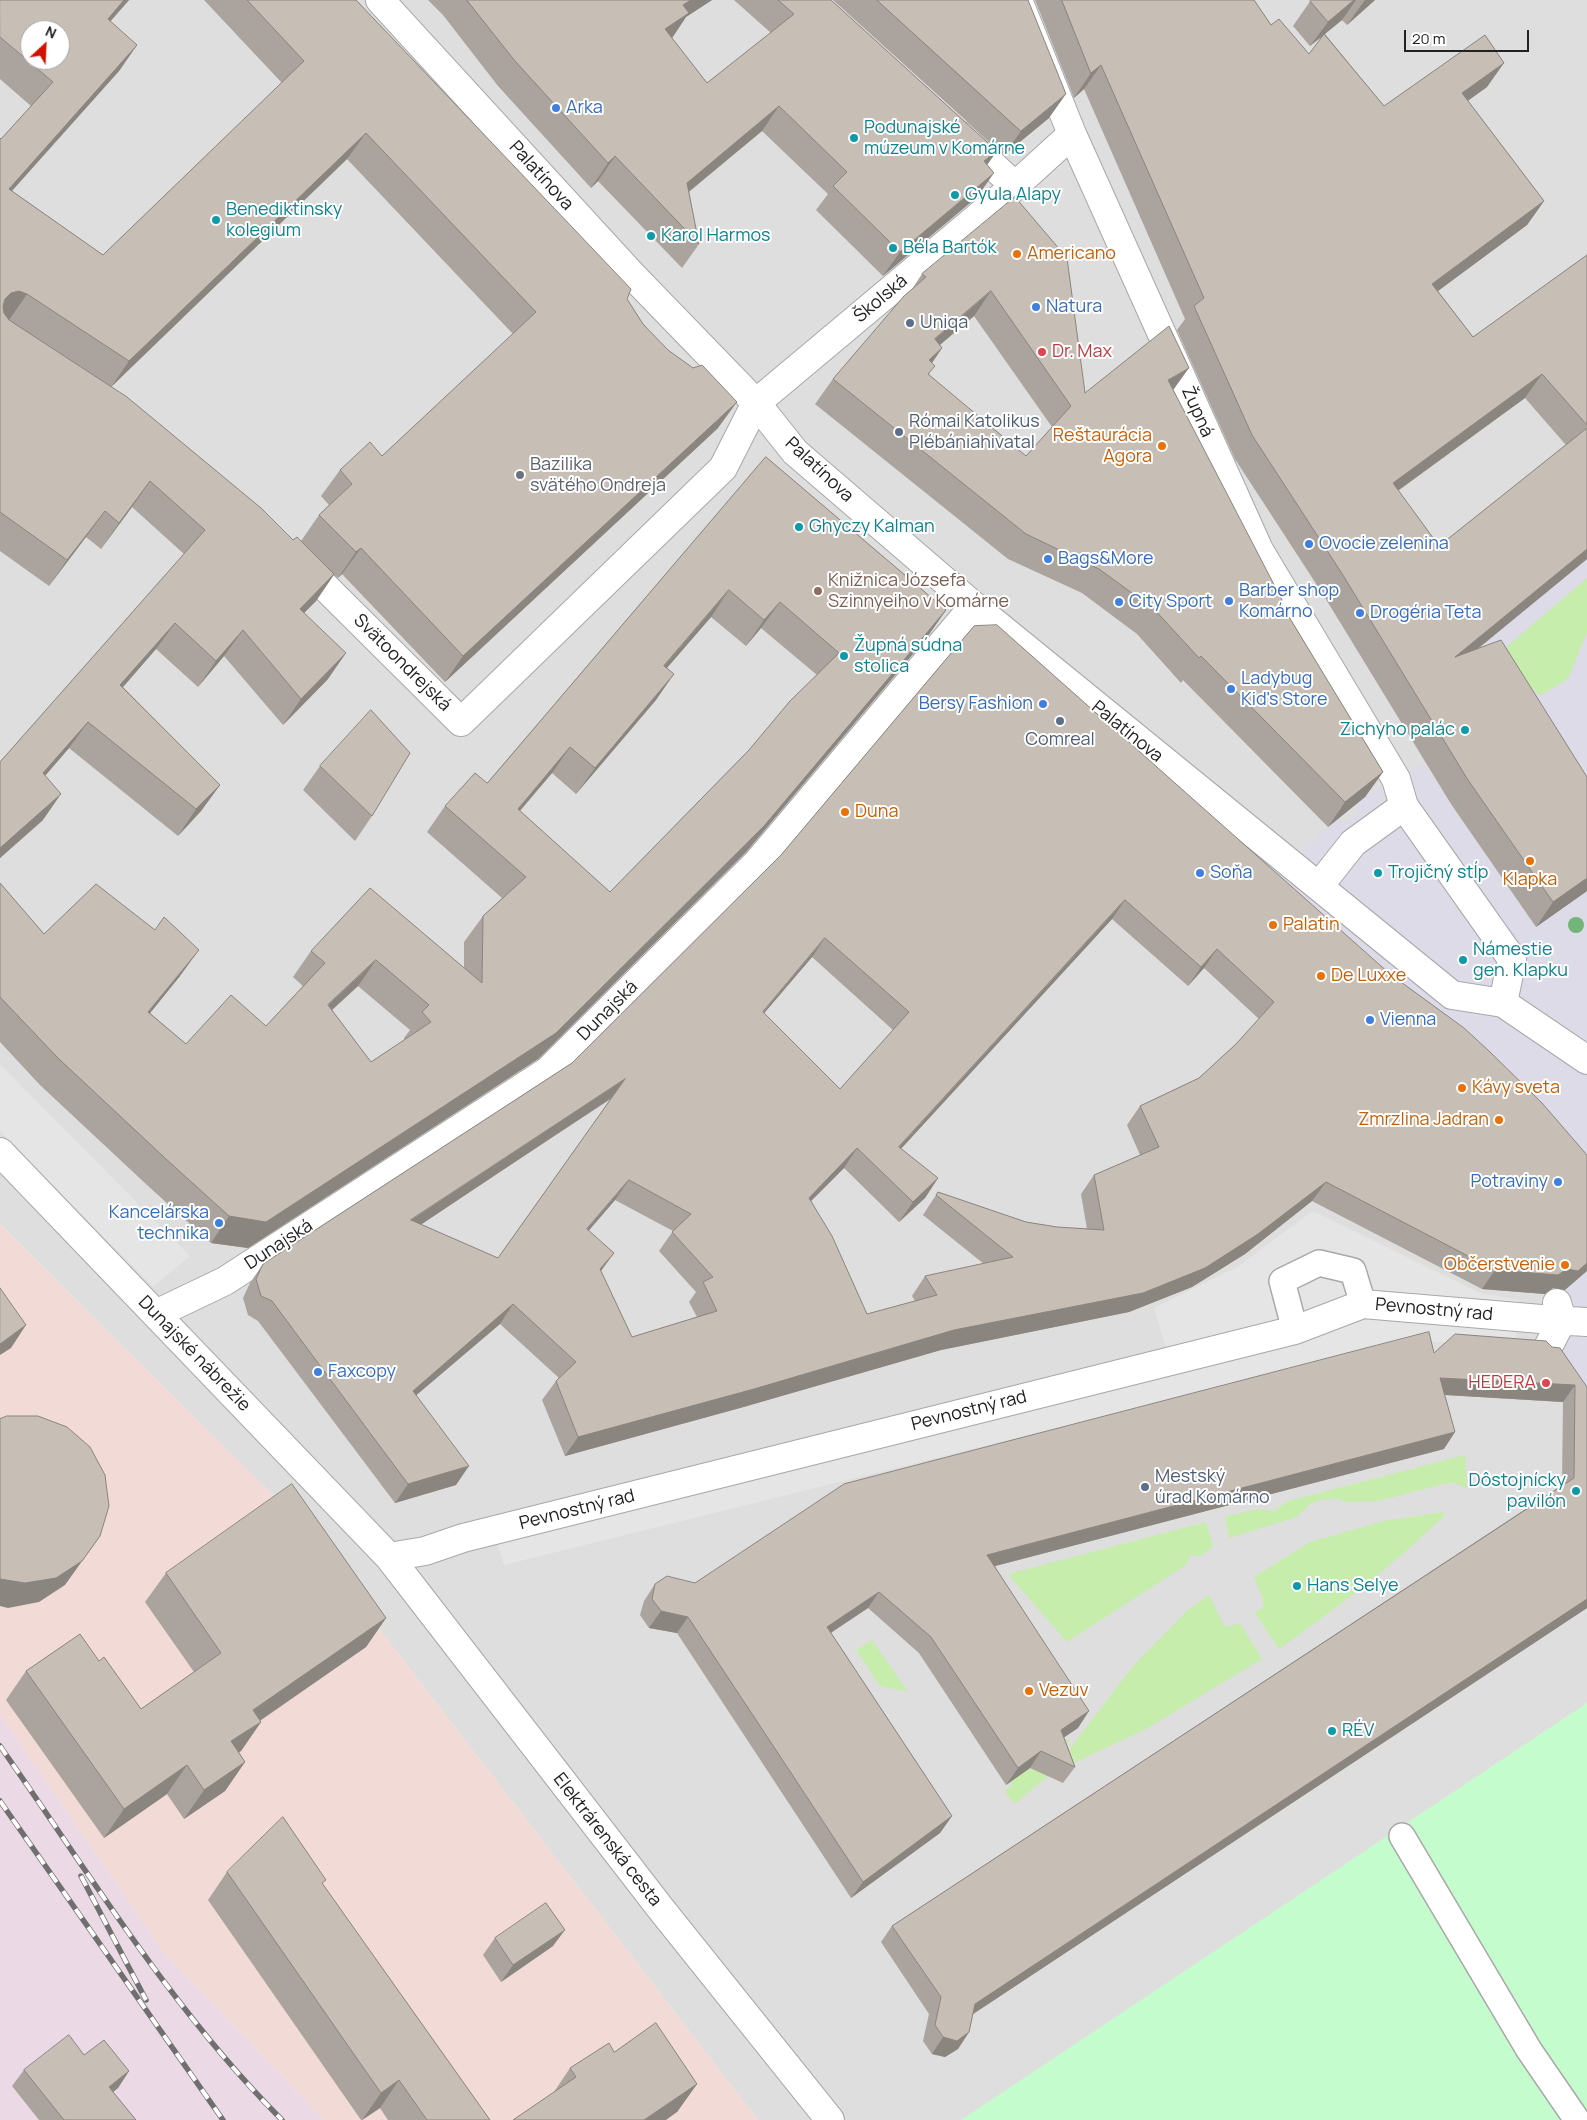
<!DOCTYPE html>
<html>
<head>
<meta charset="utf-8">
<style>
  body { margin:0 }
  #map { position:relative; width:1587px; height:2120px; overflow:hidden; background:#f1efe7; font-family:Manrope,sans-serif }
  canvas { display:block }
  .north { position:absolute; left:20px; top:20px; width:50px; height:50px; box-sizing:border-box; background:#fff; border:1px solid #a6a6a6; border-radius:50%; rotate:25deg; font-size:14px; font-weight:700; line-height:20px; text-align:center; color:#212121 }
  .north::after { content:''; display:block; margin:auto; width:18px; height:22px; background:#d21100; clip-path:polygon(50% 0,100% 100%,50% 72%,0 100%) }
  .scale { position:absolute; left:1404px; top:30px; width:125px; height:22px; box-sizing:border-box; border:2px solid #212121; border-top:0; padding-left:6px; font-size:15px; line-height:18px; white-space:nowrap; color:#212121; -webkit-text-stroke:4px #fff; paint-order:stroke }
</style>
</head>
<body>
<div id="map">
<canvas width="1587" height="2120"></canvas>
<div class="north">N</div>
<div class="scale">20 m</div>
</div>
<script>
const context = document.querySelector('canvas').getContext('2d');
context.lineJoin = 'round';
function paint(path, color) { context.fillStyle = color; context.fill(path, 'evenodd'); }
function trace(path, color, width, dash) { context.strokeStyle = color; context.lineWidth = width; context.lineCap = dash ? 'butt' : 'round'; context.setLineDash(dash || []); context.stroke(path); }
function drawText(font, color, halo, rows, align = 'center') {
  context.font = font + ' Manrope,sans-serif'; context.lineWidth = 4; context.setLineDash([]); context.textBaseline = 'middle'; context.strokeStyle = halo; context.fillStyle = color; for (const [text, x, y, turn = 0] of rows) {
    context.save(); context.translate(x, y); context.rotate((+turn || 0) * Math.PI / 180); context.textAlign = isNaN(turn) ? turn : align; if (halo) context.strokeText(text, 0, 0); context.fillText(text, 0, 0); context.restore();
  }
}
paint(new Path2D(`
  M0 0H1587V2120H758L286 1508 0 1224ZM30 30H60V60H30Z`), '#dfdede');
paint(new Path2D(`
  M0 1224 286 1508 758 2120H324L165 1954 0 1714Z`), '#f2dad6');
paint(new Path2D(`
  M0 1714 165 1954 324 2120H0Z`), '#ebd9e6');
paint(new Path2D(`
  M1587 578V633L1568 679 1540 696 1498 654Z
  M1465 1455 1467 1489 1456 1483 1444 1484 1378 1501 1348 1502 1338 1499 1320 1500 1310 1504 1297 1517 1229 1538 1225 1517 1257 1509 1274 1511 1288 1501Z
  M1443 1512 1444 1516C1394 1565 1337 1608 1279 1649L1255 1613 1262 1608 1264 1602 1254 1577 1310 1542 1384 1521Z
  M1206 1522 1213 1547 1199 1557 1194 1555 1190 1556 1186 1565 1067 1642 1008 1574Z
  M1209 1595 1223 1624 1227 1627 1240 1623 1262 1659 1146 1729 1059 1770 1056 1767 1134 1665 1187 1611Z
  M872 1640 908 1692 880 1686 856 1650Z
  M1071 1738 1048 1776 1015 1804 1004 1791 1012 1786 1009 1780Z`), '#c6edac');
paint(new Path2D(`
  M1587 1703V2120H961Z`), '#c4fccd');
paint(new Path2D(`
  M0 1064 190 1256 153 1287 0 1131Z
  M1313 1211 1480 1293 1519 1300 1515 1347 1412 1340 504 1565 494 1531 1170 1361 1154 1308 1237 1267Z`), '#e5e5e5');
paint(new Path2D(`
  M1587 559V578L1498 654 1540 696 1568 679 1587 633V823L1466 658Z
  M1423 763 1467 826 1587 891V1190L1261 890 1338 818 1343 825 1360 812 1355 805 1365 797Z
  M1587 1271V1429L1545 1359 1558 1295Z`), '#dcdbe7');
const service = new Path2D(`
  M1295 1330 1282 1281 1319 1263 1353 1271 1363 1304
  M1402 1836 1529 2050 1577 2120`);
const pedestrian = new Path2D(`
  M380 0 631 274 756 403 795 452 974 606 1452 995 1503 1003 1587 1060
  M1018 0 1072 134 1259 550 1396 779 1404 806 1512 959 1503 1003
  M961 136 1015 186
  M756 403 1015 186 1072 134
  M1319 886 1353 843 1404 806
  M156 1314 225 1281 548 1071 757 863 974 606
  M1553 1320 1587 1322
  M1547 1349 1562 1320 1557 1303`);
const minor = new Path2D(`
  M299 561 461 722 723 468 756 403
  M0 1152 389 1557 661 1909 830 2120
  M389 1557 425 1551 463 1538 1295 1330 1363 1304 1553 1320`);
trace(service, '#a8a8a8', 28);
trace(pedestrian, '#a8a8a8', 30);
trace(minor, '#a8a8a8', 30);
trace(service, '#fff', 25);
trace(pedestrian, '#fff', 28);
trace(minor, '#fff', 28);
const rail = new Path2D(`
  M0 1746C90 1874 171 2009 282 2120
  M0 1801 223 2120
  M81 1876 146 2000`);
trace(rail, '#6f6f6f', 5.5);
trace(rail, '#fff', 4, [11]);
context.fillStyle = '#71b578';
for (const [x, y] of [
  [1576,925]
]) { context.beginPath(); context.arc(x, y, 8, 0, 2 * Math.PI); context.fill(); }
paint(new Path2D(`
  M0 0H129L110 22 137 45 119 71 12 191 103 255 282 83 204 0H356L627 299 643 324 718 428 445 682 342 574 338 578 334 575 316 601 304 613 328 679 283 725 224 656 198 687 156 649 123 687 220 785 201 811 178 836 69 748 45 776 43 820 0 858V762L184 554 132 507 101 549 86 537 49 586 0 551V138L1 139 31 106 0 79ZM347 159 513 334 382 456 340 470 321 496 329 505 319 515 301 541 293 540 111 387Z
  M428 0H712L686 17 672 38 707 83 771 33 734 0H831L997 151 987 164 977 197 883 276 816 210 828 194 762 131 689 192 699 244 682 268 598 181 591 188 498 86 443 15Z
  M833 0H1028L1049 118 1004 155Z
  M1035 0H1254L1271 25 1309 54 1324 35 1310 46 1293 26 1311 0H1375L1347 25 1342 20 1325 34 1384 106 1487 87 1468 101 1544 201 1527 225 1438 291 1473 337 1587 255V559L1479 648 1587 891 1536 927 1451 804 1324 596 1235 459 1177 330 1185 319 1084 89 1074 98ZM1525 398 1566 445 1439 546 1398 491Z
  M1015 197 1085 393 1173 390 1280 602 1383 772 1365 797 1328 827 1183 680 1181 683 1137 634 1082 593 1008 559 815 404 833 379 912 289 922 274ZM974 316 1052 427 1026 456 929 375 932 363 942 348 940 345Z
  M766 457 946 610 928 636 746 852 538 1059 248 1248 211 1243 147 1185 40 1085 0 1042V883L44 934 180 976 150 1013 186 1044 266 1026 303 986 293 977 311 951 464 968V942L483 916 502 898 427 832 445 806 487 783ZM711 617 746 646 761 628 817 675 749 750 610 892 520 811 552 773 576 794 656 700 667 668ZM358 986 410 1030 404 1038 405 1040 371 1062 332 1010Z
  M974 626 1565 1290 1553 1288 1545 1294 1482 1289 1312 1201 1245 1254 1192 1287 1129 1312 941 1350 740 1408 565 1456 542 1400 556 1381 559 1378 500 1324 416 1395 456 1485 395 1503 258 1321 248 1315 243 1298 250 1283 263 1264 572 1063 781 855ZM1112 919 1188 986 1204 968 1259 1019 1236 1044 1199 1078 1140 1106 1127 1125 1140 1155 1094 1175 1081 1194 1087 1229 1057 1227 1026 1222 938 1192 923 1215 984 1264 925 1276 912 1296 915 1301 867 1314 811 1201 844 1168 899 1222 925 1198 938 1178 901 1149ZM812 957 893 1030 840 1089 764 1013ZM611 1099 498 1258 420 1224 562 1131ZM615 1200 673 1231 659 1251 696 1292 689 1302 697 1317 632 1337 601 1271 614 1253 588 1231Z
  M320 766 372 816 355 841 303 790Z
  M1434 1353 1587 1387V1608L973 2014 969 2032 958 2049 945 2057 932 2054 923 2041 929 2014 881 1942 892 1926 1562 1485 1563 1402 1445 1395 1444 1449 995 1566 1078 1728 1064 1737 1075 1767 1063 1783 1030 1768 1006 1785 919 1653 868 1608 831 1633 952 1816 940 1833 851 1898 677 1633 649 1628 640 1615 644 1601 655 1584 695 1583Z
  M166 1573 386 1618 366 1647 260 1721 261 1722 241 1751 239 1752 245 1762 225 1791 184 1819 167 1794 104 1838 6 1700 26 1671 141 1709 194 1672 145 1602Z
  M227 1872 323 1885 490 2120H388L380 2108 362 2120H361L208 1900Z
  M495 1938 553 1946 501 1982 483 1955Z
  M614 2052 697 2084 677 2112 554 2092 570 2068Z
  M84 2055 129 2071 118 2088 113 2092 136 2120H39L12 2086 24 2070Z`), '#aba39d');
paint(new Path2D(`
  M124 0H129L89 45 108 19Z
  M691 0H712L686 17 672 38 648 54 683 5Z
  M1354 0H1356L1342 20 1310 46 1328 22Z
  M1365 0H1375L1347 25Z
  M137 45 119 71 0 204 9 189Z
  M1504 63 1487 87 1444 117 1462 93Z
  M1101 65 1084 89 1074 98 1091 73Z
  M1066 94 1049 118 1004 155 1021 131Z
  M779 106 762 131 670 207 687 183Z
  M366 133 347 159 111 387 129 361Z
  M997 151 980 175 984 161Z
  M615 156 598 181 591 188 608 163Z
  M994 173 977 197 883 276 900 252Z
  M1544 201 1527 225 1415 308 1432 284Z
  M19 291 27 294 9 320 0 318 5 299 11 293Z
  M991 291 974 316 917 364 935 339Z
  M942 348 925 373 929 360Z
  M1189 368 1171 393 1168 380Z
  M1542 374 1525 398 1375 507 1393 483Z
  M737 402 718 428 445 682 463 656Z
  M150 481 132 507 101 549 119 523Z
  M105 511 86 537 49 586 67 560Z
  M361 548 342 574 338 578 356 552Z
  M1587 549V559L1438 681 1455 657Z
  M334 574 316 601 282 635 300 609Z
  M729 590 711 617 646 692 664 666Z
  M780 602 761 628 746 646 764 620Z
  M946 610 928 636 746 852 538 1059 248 1248 211 1243 229 1216Z
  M175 623 156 649 102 711 120 685Z
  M243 630 224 656 198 687 216 661Z
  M346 653 328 679 283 725 301 699Z
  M674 674 656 700 576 794 595 768Z
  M88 722 69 748 25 799 43 773Z
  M570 747 552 773 499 835 518 809Z
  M1383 772 1365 797 1328 827 1345 802Z
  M220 785 201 811 178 836 196 809Z
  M61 794 43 820 0 858V848Z
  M1587 878V891L1536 927 1553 902Z
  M1125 900 1112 919 885 1166 899 1147Z
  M825 938 812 957 749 1031 763 1012Z
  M1217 949 1204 968 1188 986 1201 967Z
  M199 950 180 976 130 1038 148 1012Z
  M376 960 358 986 309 1031 328 1005Z
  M625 1079 611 1098 398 1240 411 1220Z
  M857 1148 844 1168 795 1217 809 1198Z
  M938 1178 925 1198 899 1222 913 1202Z
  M629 1180 615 1200 573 1249 587 1229Z
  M1326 1182 1312 1201 1245 1254 1192 1287 1129 1312 941 1350 740 1408 565 1456 578 1437Z
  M614 1253 600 1272V1269Z
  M1587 1263V1271L1565 1290 1553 1288 1545 1294 1482 1289 1495 1270 1567 1269Z
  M513 1304 500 1324 399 1410 413 1391Z
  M26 1325 11 1348 0 1355V1344Z
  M1440 1378 1575 1385 1563 1402 1429 1394Z
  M1455 1432 1444 1449 976 1571 987 1555Z
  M469 1466 456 1485 395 1503 408 1484Z
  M100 1536 65 1585 39 1602 8 1608 0 1606V1579Z
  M879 1592 868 1608 815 1643 827 1627Z
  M1587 1599V1608L964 2020 975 2004Z
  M661 1611 688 1617 677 1633 649 1628Z
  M386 1618 366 1647 233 1739 253 1710Z
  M1089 1711 1078 1728 1050 1747 1061 1730Z
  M261 1722 241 1751 211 1770 231 1741Z
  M1041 1751 1030 1768 1006 1785 1018 1768Z
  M245 1762 225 1791 184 1819 204 1790Z
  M187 1765 167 1794 104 1838 124 1809Z
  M952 1816 940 1833 851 1898 863 1882Z
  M565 1930 553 1946 501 1982 513 1965Z
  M969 2032 958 2049 945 2057 932 2054 943 2037Z
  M129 2071 118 2088 98 2104 109 2087Z
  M399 2080 380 2108 362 2120 381 2093Z
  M697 2084 677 2112 666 2120H644Z`), '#8b857f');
const building = new Path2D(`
  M0 0H124L108 19 137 45 9 189 103 255 304 61 247 0H356L631 289 627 299 643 324 668 350 693 368 702 365 737 402 463 656 361 548 356 552 319 515 352 484 340 470 370 442 382 456 536 312 366 133 129 361 27 294 19 291 11 293 5 299 3 306 4 313 9 320 127 397 261 508 293 540 297 537 334 574 300 609 346 653 301 699 243 630 216 661 175 623 120 685 220 785 196 809 88 722 43 773 61 794 0 848V762L205 530 150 481 119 523 105 511 67 560 0 512V138L1 139 53 82 0 37ZM30 30H60V60H30Z
  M467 0H691L683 5 689 13 665 29 707 83 794 14 778 0H831L997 151 984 161 994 173 900 252 833 186 847 172 779 106 687 183 699 244 615 156 608 163 515 61Z
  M877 0H1028L1066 94 1021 131Z
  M1062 0H1254L1271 25 1279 19 1309 54 1324 34 1384 106 1485 35 1504 63 1462 93 1544 201 1432 284 1473 337 1587 255V425L1542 374 1393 483 1439 546 1587 428V549L1455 657 1501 640 1587 777V878L1553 902 1468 780 1341 572 1252 435 1194 306 1204 298 1101 65 1091 73Z
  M1311 0H1354L1328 22 1310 1Z
  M1015 197 1067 258 1085 393 1169 326 1189 368 1168 380 1282 600 1280 602 1383 772 1345 802 1201 656 1199 658 1154 609 1099 569 1026 534 833 379 904 296 926 277 922 274ZM991 291 1071 406 1026 456 928 374 935 366 929 360 942 348 935 339Z
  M766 457 946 610 764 826 556 1033 266 1222 229 1216 166 1159 58 1058 0 997V883L44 934 96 884 155 930 164 917 199 950 148 1012 186 1044 231 995 266 1026 325 963 311 951 370 888 482 983 483 916 526 877 445 806 475 773 487 783ZM729 590 764 620 780 602 839 653 790 701 749 750 610 892 518 809 570 747 595 768 674 674 664 666ZM376 960 429 1005 422 1012 431 1022 371 1062 328 1005Z
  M997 625 1390 974 1464 1028 1489 1051 1542 1103 1587 1155V1263L1578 1271 1567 1269 1558 1275 1495 1270 1326 1182 1258 1234 1205 1268 1143 1293 954 1330 754 1389 578 1437 556 1381 576 1362 513 1304 413 1391 469 1466 408 1484 272 1301 261 1296 256 1279 263 1264 572 1063 781 855 974 626ZM1125 900 1201 967 1217 949 1274 1002 1236 1044 1199 1078 1140 1106 1159 1147 1094 1175 1104 1230 1057 1227 1026 1222 938 1192 936 1195 1013 1257 925 1276 937 1295 867 1314 832 1236 809 1198 857 1148 913 1202 938 1178 899 1147ZM825 938 909 1012 840 1089 763 1012ZM625 1079 498 1258 411 1220ZM629 1180 691 1214 672 1232 713 1277 703 1282 717 1311 632 1337 600 1269 614 1253 587 1229Z
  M371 710 410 753 372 816 320 766Z
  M0 1288 26 1325 0 1344Z
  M1429 1332 1434 1353 1455 1334 1546 1341 1552 1347 1560 1348 1587 1387V1599L975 2004 969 2032 957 2041 943 2037 935 2025 941 1997 892 1926 1574 1478 1575 1385 1440 1378 1455 1432 987 1555 1089 1711 1061 1730 1075 1767 1041 1751 1018 1768 931 1637 879 1592 827 1627 952 1816 863 1882 688 1617 661 1611 652 1599 655 1584 667 1576 695 1583 844 1484Z
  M7 1416H38L67 1427 90 1447 105 1475 109 1506 100 1536 82 1561 56 1578 25 1583 0 1579V1419Z
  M292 1484 386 1618 253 1710 261 1722 231 1741 245 1762 204 1790 187 1765 124 1809 26 1671 80 1634 99 1661 104 1657 141 1709 221 1653 166 1573Z
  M283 1817 326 1880 322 1883 490 2120H427L399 2080 381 2093 227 1872Z
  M546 1903 565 1930 513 1965 495 1938Z
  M656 2023 697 2084 644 2120H513L576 2077 570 2068 609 2043 614 2052Z
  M69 2035 84 2055 104 2040 129 2071 109 2087 136 2120H64L24 2070Z`);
paint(building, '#c7beb6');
trace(building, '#8b857f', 1);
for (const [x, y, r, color] of [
  [556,108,5,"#3f7fe0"],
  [854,138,5,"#0f9aa8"],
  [955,195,5,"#0f9aa8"],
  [216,220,5,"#0f9aa8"],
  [651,236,5,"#0f9aa8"],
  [893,248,5,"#0f9aa8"],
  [1017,254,5,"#e8710a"],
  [1036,307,5,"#3f7fe0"],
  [910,323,5,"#5c6f8a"],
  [1042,352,5,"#e0444e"],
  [899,432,5,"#5c6f8a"],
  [1162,446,5,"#e8710a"],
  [520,475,5,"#6b7280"],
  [799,527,5,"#0f9aa8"],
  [1309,544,5,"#3f7fe0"],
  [1048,559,5,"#3f7fe0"],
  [818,591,5,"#8d6e63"],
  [1229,601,5,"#3f7fe0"],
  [1119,602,5,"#3f7fe0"],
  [1360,613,5,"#3f7fe0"],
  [844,656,5,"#0f9aa8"],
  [1231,689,5,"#3f7fe0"],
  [1043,704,5,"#3f7fe0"],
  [1060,721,5,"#5c6f8a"],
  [1465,730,5,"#0f9aa8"],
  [845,812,5,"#e8710a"],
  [1530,861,5,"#e8710a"],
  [1200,873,5,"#3f7fe0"],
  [1378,873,5,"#0f9aa8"],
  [1273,925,5,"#e8710a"],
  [1463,960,5,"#0f9aa8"],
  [1321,976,5,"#e8710a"],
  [1370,1020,5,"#3f7fe0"],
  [1462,1088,5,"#e8710a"],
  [1499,1120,5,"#e8710a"],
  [1558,1182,5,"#3f7fe0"],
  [219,1223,5,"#3f7fe0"],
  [1565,1265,5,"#e8710a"],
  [318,1372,5,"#3f7fe0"],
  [1546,1383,5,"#e0444e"],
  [1145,1487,5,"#5c6f8a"],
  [1576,1491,5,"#0f9aa8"],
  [1297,1586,5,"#0f9aa8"],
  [1029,1691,5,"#e8710a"],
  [1332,1731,5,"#0f9aa8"]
]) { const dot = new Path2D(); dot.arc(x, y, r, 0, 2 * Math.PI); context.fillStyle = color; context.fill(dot); trace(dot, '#fff', 2); }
drawText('18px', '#366cbe', '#fff', [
  ["Arka",566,108],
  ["Natura",1046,307],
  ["Ovocie zelenina",1319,544],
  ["Bags&More",1058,559],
  ["Barber shop",1239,591],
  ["Komárno",1239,612],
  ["City Sport",1129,602],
  ["Drogéria Teta",1370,613],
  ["Ladybug",1241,679],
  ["Kid's Store",1241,700],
  ["Bersy Fashion",1033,704,"right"],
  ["Soňa",1210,873],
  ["Vienna",1380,1020],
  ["Potraviny",1548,1182,"right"],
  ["Kancelárska",209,1213,"right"],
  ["technika",209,1234,"right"],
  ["Faxcopy",328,1372]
], 'left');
drawText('18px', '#0d838f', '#fff', [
  ["Podunajské",864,128],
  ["múzeum v Komárne",864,149],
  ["Gyula Alapy",965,195],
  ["Benediktinsky",226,210],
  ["kolegium",226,231],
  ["Karol Harmos",661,236],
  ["Béla Bartók",903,248],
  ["Ghyczy Kalman",809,527],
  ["Župná súdna",854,646],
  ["stolica",854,667],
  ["Zichyho palác",1455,730,"right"],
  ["Trojičný stĺp",1388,873],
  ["Námestie",1473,950],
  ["gen. Klapku",1473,971],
  ["Dôstojnícky",1566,1481,"right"],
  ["pavilón",1566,1502,"right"],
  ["Hans Selye",1307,1586],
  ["RÉV",1342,1731]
], 'left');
drawText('18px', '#212121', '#fff', [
  ["Palatínova",541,176,48],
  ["Školská",881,299,-40],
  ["Župná",1197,412,66],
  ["Palatínova",819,470,43],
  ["Svätoondrejská",402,663,45],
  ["Palatínova",1127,732,39],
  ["Dunajská",608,1011,-45],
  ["Dunajská",279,1245,-33],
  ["Pevnostný rad",1434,1310,5],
  ["Dunajské nábrežie",194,1354,46],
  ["Pevnostný rad",969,1411,-14],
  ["Pevnostný rad",577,1510,-14],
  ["Elektrárenská cesta",607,1840,52]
]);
drawText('18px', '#c56008', '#fff', [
  ["Americano",1027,254],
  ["Reštaurácia",1152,436,"right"],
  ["Agora",1152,457,"right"],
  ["Duna",855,812],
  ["Klapka",1530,880,"center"],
  ["Palatin",1283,925],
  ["De Luxxe",1331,976],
  ["Kávy sveta",1472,1088],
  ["Zmrzlina Jadran",1489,1120,"right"],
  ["Občerstvenie",1555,1265,"right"],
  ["Vezuv",1039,1691]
], 'left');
drawText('18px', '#4e5e75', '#fff', [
  ["Uniqa",920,323],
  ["Római Katolikus",909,422],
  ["Plébániahivatal",909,443],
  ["Comreal",1060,740,"center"],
  ["Mestský",1155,1477],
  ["úrad Komárno",1155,1498]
], 'left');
drawText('18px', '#be3a42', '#fff', [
  ["Dr. Max",1052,352],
  ["HEDERA",1536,1383,"right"]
], 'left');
drawText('18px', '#5b616d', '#fff', [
  ["Bazilika",530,465],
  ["svätého Ondreja",530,486]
], 'left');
drawText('18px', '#785e54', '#fff', [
  ["Knižnica Józsefa",828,581],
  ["Szinnyeiho v Komárne",828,602]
], 'left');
</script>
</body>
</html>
